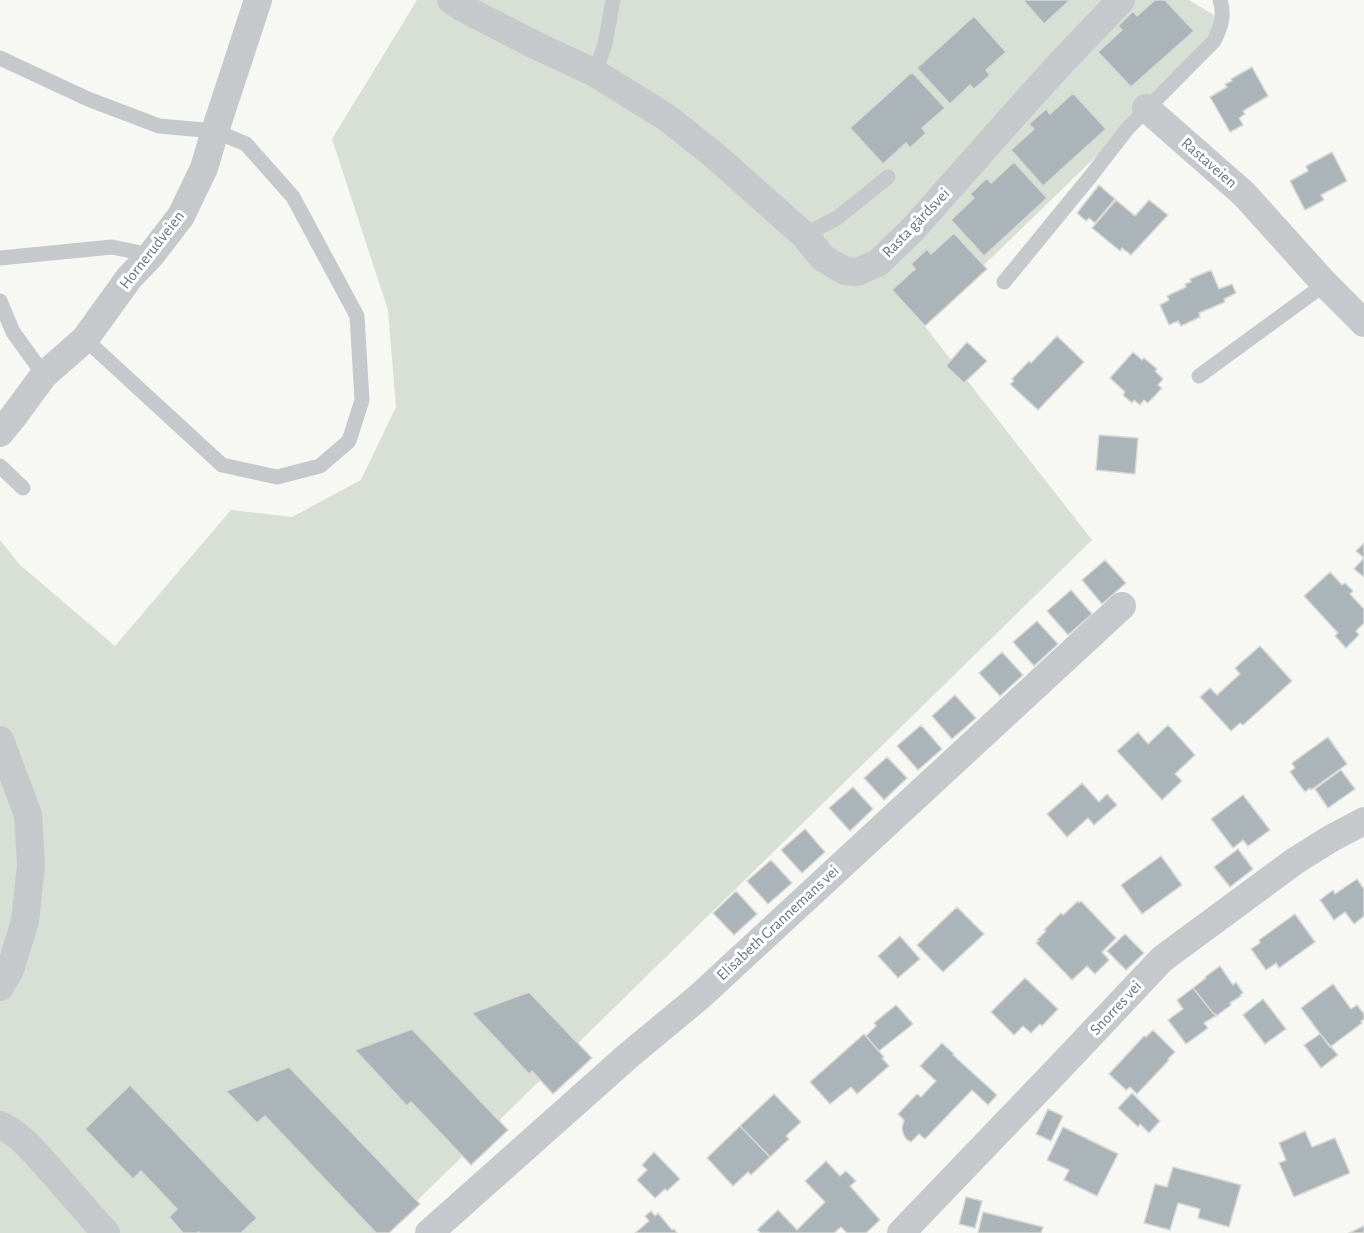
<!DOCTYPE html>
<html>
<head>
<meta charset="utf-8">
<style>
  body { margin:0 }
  canvas { display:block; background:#f7f7f4 }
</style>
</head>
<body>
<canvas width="1364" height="1233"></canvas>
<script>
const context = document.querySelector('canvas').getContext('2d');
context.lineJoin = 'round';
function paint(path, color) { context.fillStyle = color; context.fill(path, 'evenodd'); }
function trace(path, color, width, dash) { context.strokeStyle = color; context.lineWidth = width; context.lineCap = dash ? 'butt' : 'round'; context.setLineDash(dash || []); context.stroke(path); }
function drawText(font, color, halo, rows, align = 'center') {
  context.font = font + ' "Alegreya Sans",sans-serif'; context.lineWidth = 6; context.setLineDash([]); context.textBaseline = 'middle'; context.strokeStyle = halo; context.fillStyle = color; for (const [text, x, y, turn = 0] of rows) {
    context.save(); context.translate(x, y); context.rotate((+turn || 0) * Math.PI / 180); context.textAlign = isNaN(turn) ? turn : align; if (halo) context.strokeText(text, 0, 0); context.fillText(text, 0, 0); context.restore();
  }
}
paint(new Path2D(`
  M417 0H1189L1222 20 1146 108 923 324 1092 540 384 1233H0V540L19 564 115 646 231 510 292 517 361 480 396 407 388 310 332 139Z`), '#d8dfd5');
const building = new Path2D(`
  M1023 0H1070L1044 24Z
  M1155 0H1165L1194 31 1131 87 1098 52 1122 30 1118 26 1133 11 1137 16Z
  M974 16 1006 52 986 70 990 75 974 89 970 85 950 104 917 68Z
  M1252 67 1268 96 1243 111 1245 114 1239 118 1243 125 1230 132 1210 97 1227 87 1225 84 1232 81 1231 79Z
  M912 72 945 108 922 128 926 133 910 148 906 143 883 164 850 128Z
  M1073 93 1106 129 1043 186 1011 150 1034 129 1029 124 1046 109 1050 114Z
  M1332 152 1347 181 1321 195 1324 200 1305 210 1290 181 1308 171 1306 166Z
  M1014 162 1047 198 984 256 951 220 974 198 970 194 987 178 991 183Z
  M1099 185 1115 199 1095 223 1089 218 1086 221 1077 213Z
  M1116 200 1135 216 1149 200 1168 215 1131 255 1122 248 1120 251 1092 228Z
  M954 233 987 269 925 326 892 290 915 269 911 264 927 249 931 254Z
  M1211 270 1219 289 1232 284 1236 293 1224 299 1225 302 1199 313 1200 317 1181 326 1178 321 1169 325 1160 305 1169 300 1167 296 1186 287 1185 284 1191 282 1190 279Z
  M1057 336 1084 362 1038 410 1010 384 1014 381 1012 379 1029 361 1031 363Z
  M967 342 987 361 964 383 946 366Z
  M1133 352 1142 360 1144 358 1157 369 1155 371 1163 379 1158 385 1162 388 1148 403 1144 400 1140 405 1134 400 1132 403 1123 395 1125 392 1110 378Z
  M1099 435 1138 438 1135 474 1096 470Z
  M1364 543V577L1354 569 1364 558 1356 551Z
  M1105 560 1126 583 1102 604 1082 580Z
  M1330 572 1342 585 1345 583 1353 591 1350 594 1364 609V623L1356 631 1359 635 1346 648 1335 636 1338 633 1304 596Z
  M1071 590 1092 614 1068 635 1047 611Z
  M1037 621 1058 644 1034 666 1013 642Z
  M1260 646 1292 681 1243 725 1240 723 1231 731 1200 697 1210 688 1217 695 1240 674 1235 668Z
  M1002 652 1023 675 1000 696 979 673Z
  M955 695 976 718 952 739 932 716Z
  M921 725 942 749 918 770 897 746Z
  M1168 725 1195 755 1175 774 1182 781 1162 800 1117 751 1138 732 1148 744Z
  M1328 737 1347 764 1311 790 1310 788 1305 792 1290 772 1295 768 1292 763Z
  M887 757 907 778 884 800 864 778Z
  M1341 770 1355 789 1328 808 1315 789Z
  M1082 783 1099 802 1107 794 1117 805 1094 825 1088 818 1067 837 1047 814Z
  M853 787 873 809 850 831 829 808Z
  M1243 795 1270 830 1248 846 1243 840 1233 848 1211 819Z
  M805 829 825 852 802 873 781 850Z
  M1238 849 1253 869 1230 887 1214 867Z
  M1161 856 1182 885 1142 914 1121 885Z
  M771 860 792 883 768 904 747 881Z
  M1357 879 1364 889V916L1354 924 1345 912 1334 920 1320 900 1333 890 1335 894Z
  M736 891 757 914 734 935 713 913Z
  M1078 901 1079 903 1081 901 1116 938 1102 952 1109 960 1095 974 1087 966 1072 980 1036 943 1039 941 1037 940 1046 931 1044 930 1061 913 1063 915Z
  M957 907 984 934 943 972 917 945Z
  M1295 914 1315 942 1279 968 1276 963 1266 970 1251 949 1260 943 1259 940Z
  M1125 934 1144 953 1126 970 1107 951Z
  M900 936 920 959 898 978 878 956Z
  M1220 966 1233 985 1236 982 1243 993 1240 995 1241 996 1230 1003 1231 1005 1215 1017V1016L1217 1015 1213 1013 1193 988 1206 978 1205 977Z
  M1025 978 1058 1009 1042 1026 1040 1024 1031 1033 1023 1026 1014 1035 991 1012Z
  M1333 984 1351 1009 1357 1005 1364 1014V1019L1361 1021 1362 1023 1330 1047 1301 1008Z
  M1193 988 1213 1013 1217 1015 1204 1023 1208 1028 1186 1044 1168 1020 1183 1009 1177 1000Z
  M529 992 592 1058 553 1094 532 1071 529 1074 472 1013Z
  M1263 999 1286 1029 1265 1044 1243 1015Z
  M896 1005 913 1024 879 1051 866 1036 876 1026 874 1023Z
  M412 1029 508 1130 471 1165 411 1102 407 1106 355 1050Z
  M1153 1030 1175 1052 1168 1059 1169 1060 1137 1094 1130 1087 1126 1090 1109 1074 1144 1036 1146 1037Z
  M864 1034 884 1057 882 1058 889 1066 857 1094 851 1087 830 1104 810 1082Z
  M1320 1034 1338 1055 1321 1068 1304 1045Z
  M942 1043 954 1054 953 1055 997 1095 988 1105 972 1090 925 1139 919 1134 911 1142 906 1139 903 1133 902 1128 904 1120 898 1114 917 1094 921 1097 936 1081 920 1066Z
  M289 1067 420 1204 389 1233H376L265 1116 257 1123 226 1091Z
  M130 1085 257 1218 241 1233H200L199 1232 197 1233H183L169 1217 177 1209 141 1171 133 1179 85 1129Z
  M1132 1093 1160 1121 1149 1133 1140 1124 1138 1127 1118 1108Z
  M774 1094 801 1122 786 1136 789 1139 770 1157 740 1126Z
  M1048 1109 1063 1116 1051 1141 1036 1134Z
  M740 1126 770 1157 751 1175 748 1172 733 1186 707 1158Z
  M1063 1127 1118 1154 1097 1196 1064 1180 1069 1170 1047 1160Z
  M1305 1131 1312 1147 1335 1138 1350 1173 1294 1197 1279 1163 1286 1160 1279 1143Z
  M654 1152 680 1179 667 1191 665 1189 655 1198 637 1180 647 1170 642 1165Z
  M826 1161 840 1176 846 1171 856 1181 850 1186 880 1220 866 1233H847L841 1227 834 1233H761L757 1230 778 1210 797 1230 825 1202 805 1181Z
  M1173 1167 1241 1185 1229 1227 1198 1218 1200 1209 1178 1203 1170 1230 1144 1223 1155 1184 1167 1187Z
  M966 1197 982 1201 975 1228 959 1224Z
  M651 1211 655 1216 658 1213 672 1230 674 1229 677 1233H635L649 1221 645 1216Z
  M983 1212 1043 1227 1041 1233H978Z
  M1364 1226V1233H1349Z`);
paint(building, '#abb4b9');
trace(building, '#d9d9d6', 1.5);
trace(new Path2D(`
  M0 58 88 99 159 126 215 131 246 144 293 197 357 316 362 400 349 441 320 466 277 477 222 465 85 339
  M595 73 605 44 613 0
  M804 235 837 218 888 177
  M0 258 112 247 151 255
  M1004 282 1090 177 1128 128 1214 41C1221 27 1225 15 1220 0
  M0 301 13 332 44 375
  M1199 376 1325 284
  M0 466 23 488`), '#c5c9cc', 15);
trace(new Path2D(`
  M451 0 463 8 535 45 595 73 666 117 714 155 804 235 823 258 845 271 857 272 878 263 914 228 1014 115 1061 63 1121 0
  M1146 108 1244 194 1325 284 1364 323
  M0 433 13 417 44 375 85 339 129 278 151 255 181 216 204 168 215 131 258 0
  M0 740 28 815 31 865 25 921 10 970 0 987
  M0 1125C23 1135 39 1158 56 1176 72 1195 89 1214 106 1233
  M429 1233 629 1055 699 997 1122 606
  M901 1233 1063 1064 1162 959 1295 861 1330 839 1364 821`), '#c5c9cc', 28);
drawText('16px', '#657786', '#fff', [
  ["Rastaveien",1209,163,41],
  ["Rasta gårdsvei",916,223,-46],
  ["Hornerudveien",152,250,-52],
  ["Elisabeth Grannemans vei",778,923,-43],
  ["Snorres vei",1116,1008,-47]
]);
</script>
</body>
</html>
